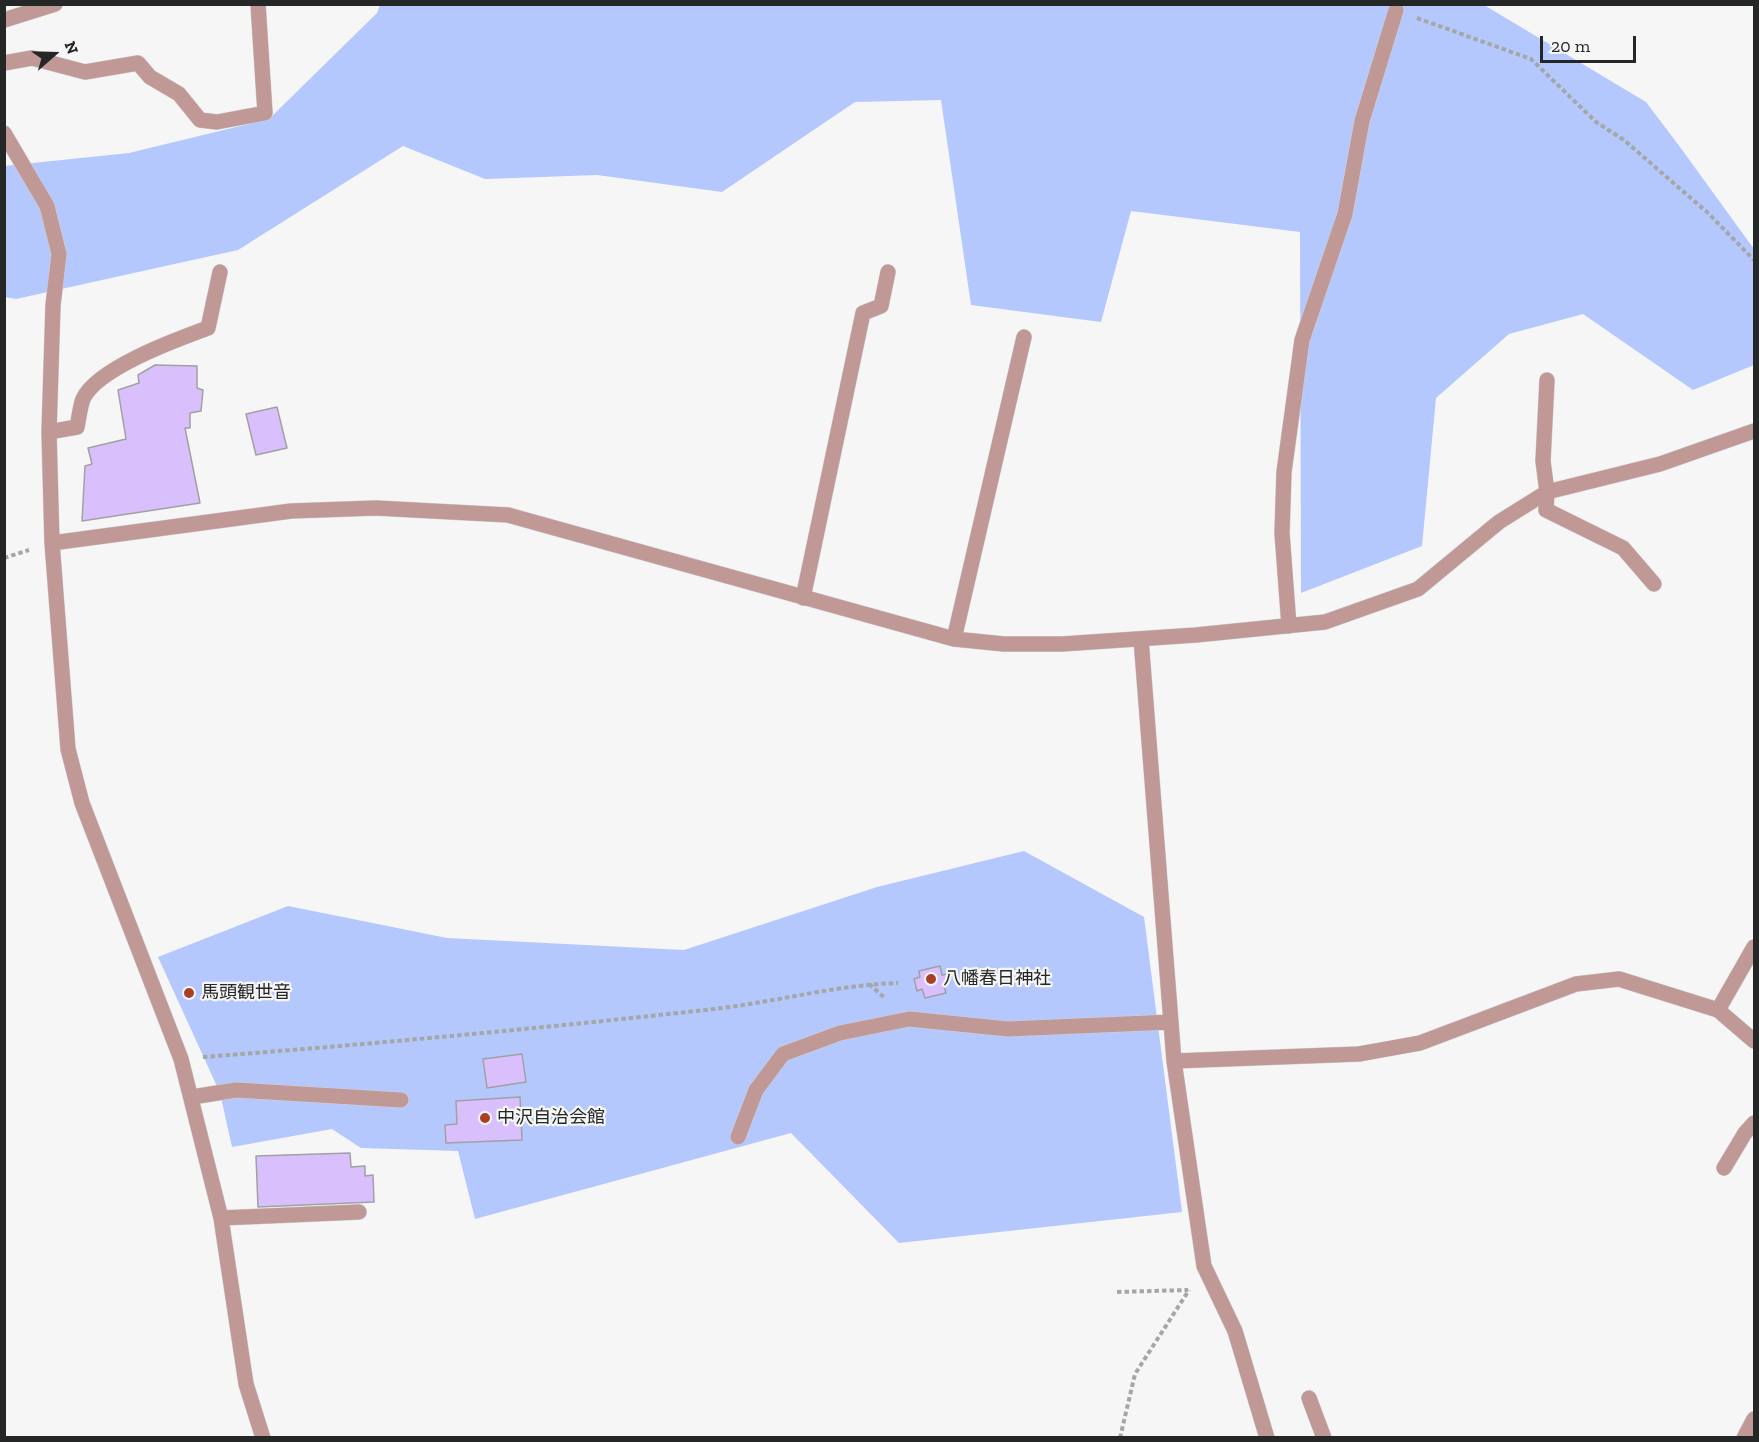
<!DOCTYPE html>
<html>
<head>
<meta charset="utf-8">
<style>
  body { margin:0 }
  #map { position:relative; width:1759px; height:1442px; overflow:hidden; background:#f6f6f7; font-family:"Zilla Slab",serif }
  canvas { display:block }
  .frame { position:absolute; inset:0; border:6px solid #252626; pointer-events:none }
  .north { position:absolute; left:24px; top:24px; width:60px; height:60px; -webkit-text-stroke:4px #f6f6f7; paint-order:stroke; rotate:70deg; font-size:16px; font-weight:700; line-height:24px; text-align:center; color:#252626 }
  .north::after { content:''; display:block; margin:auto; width:21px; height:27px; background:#252626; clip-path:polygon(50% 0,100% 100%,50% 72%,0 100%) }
  .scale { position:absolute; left:1540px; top:36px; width:96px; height:27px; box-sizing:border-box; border:3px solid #252626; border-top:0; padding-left:8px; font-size:18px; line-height:21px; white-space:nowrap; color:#252626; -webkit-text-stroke:4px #f6f6f7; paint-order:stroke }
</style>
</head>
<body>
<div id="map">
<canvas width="1759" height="1442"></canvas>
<div class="frame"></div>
<div class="north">N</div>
<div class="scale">20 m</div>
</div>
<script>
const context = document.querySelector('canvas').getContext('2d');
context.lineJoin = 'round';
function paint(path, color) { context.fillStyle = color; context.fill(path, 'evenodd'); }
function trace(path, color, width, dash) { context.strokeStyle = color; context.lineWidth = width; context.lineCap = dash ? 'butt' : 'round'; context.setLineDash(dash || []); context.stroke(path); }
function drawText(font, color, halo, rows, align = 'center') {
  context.font = font + ' "Zilla Slab","Noto Sans JP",serif'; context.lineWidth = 4.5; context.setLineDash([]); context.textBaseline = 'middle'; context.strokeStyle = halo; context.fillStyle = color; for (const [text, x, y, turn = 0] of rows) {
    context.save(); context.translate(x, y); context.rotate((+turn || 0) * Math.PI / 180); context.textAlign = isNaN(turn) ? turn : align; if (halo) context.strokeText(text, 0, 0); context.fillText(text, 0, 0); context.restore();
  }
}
paint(new Path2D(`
  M380 5H1484L1646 102 1680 147 1754 249V365L1693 390 1583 314 1509 334 1436 398 1422 546 1301 593 1300 232 1131 211 1101 322 971 305 941 100 855 102 722 192 597 175 485 179 403 146 238 250 16 299 5 297 4 166 129 153 269 119 377 13Z
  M1024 851 1144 917 1182 1212 899 1243 791 1133 475 1219 458 1151 361 1148 332 1129 232 1147 220 1093 158 957 288 906 447 938 684 950 877 887Z`), '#b4c8fe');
const building = new Path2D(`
  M155 365 197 366V388L203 390 201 411 190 413V428H185L200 503 82 521 85 466 92 464 88 448 126 439 118 390 139 383 138 375Z
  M277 407 287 448 256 455 246 414Z
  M940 966 942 975 948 974 950 982 943 983 946 993 925 998 922 989 917 991 914 979 920 977 919 971Z
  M522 1054 526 1082 487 1088 483 1059Z
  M520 1097 522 1140 446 1143 445 1125 457 1124 456 1101Z
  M350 1153 351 1167 365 1166V1176L373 1175 374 1202 258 1207 256 1156Z`);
paint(building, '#d9c0fc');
trace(building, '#a1a0a2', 1.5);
const minor = new Path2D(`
  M4 20 55 4
  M4 63 32 58 85 72 138 63 150 77 179 94 200 120 217 122 265 113 258 4
  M4 133 47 206 59 254 53 305 49 432 52 543 68 749 82 803 181 1059 221 1218 246 1384 263 1438
  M1547 380 1543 461 1547 492 1546 510 1623 548 1654 584
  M49 432 77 427C79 418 80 407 83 399 97 368 178 339 208 328L220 272
  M52 543 291 511 376 508 508 515 954 639 1004 644H1062L1196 635 1325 622 1418 589 1499 522 1547 492 1660 464 1754 431
  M803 598 863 313 881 306 888 272
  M1289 626 1282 533 1284 472 1302 340 1345 214 1362 121 1396 10
  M954 639 1024 337
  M1141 639 1174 1061 1204 1266 1235 1331 1267 1438
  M1718 1010 1754 947
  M1174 1061 1359 1054 1420 1043 1576 984 1619 979 1718 1010 1754 1041
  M192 1097 236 1090 401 1100
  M738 1137 756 1090 783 1054 840 1033 909 1019 1008 1029 1171 1022
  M1724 1168 1745 1133 1754 1123
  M221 1218 359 1212
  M1309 1398 1324 1438
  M1744 1438 1754 1419`);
trace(minor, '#d0d1d1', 16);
trace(new Path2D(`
  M1417 18 1531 59 1596 122 1624 140 1708 213 1754 260
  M4 558 29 550
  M869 984 886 999
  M203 1057C374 1044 544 1028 714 1009 776 1002 835 985 898 983
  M1117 1292 1188 1290
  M1120 1438 1135 1374 1189 1290`), '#a5a6a6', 4, [4.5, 3]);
trace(minor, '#c09896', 15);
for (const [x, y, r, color] of [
  [931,979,6,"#a94025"],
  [189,993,6,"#a94025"],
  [485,1118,6,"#a94025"]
]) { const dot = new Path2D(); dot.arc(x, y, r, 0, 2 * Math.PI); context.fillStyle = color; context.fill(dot); trace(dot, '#f6f6f7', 2); }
drawText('18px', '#252626', '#f6f6f7', [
  ["八幡春日神社",943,979],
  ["馬頭観世音",201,993],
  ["中沢自治会館",497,1118]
], 'left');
</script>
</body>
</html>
